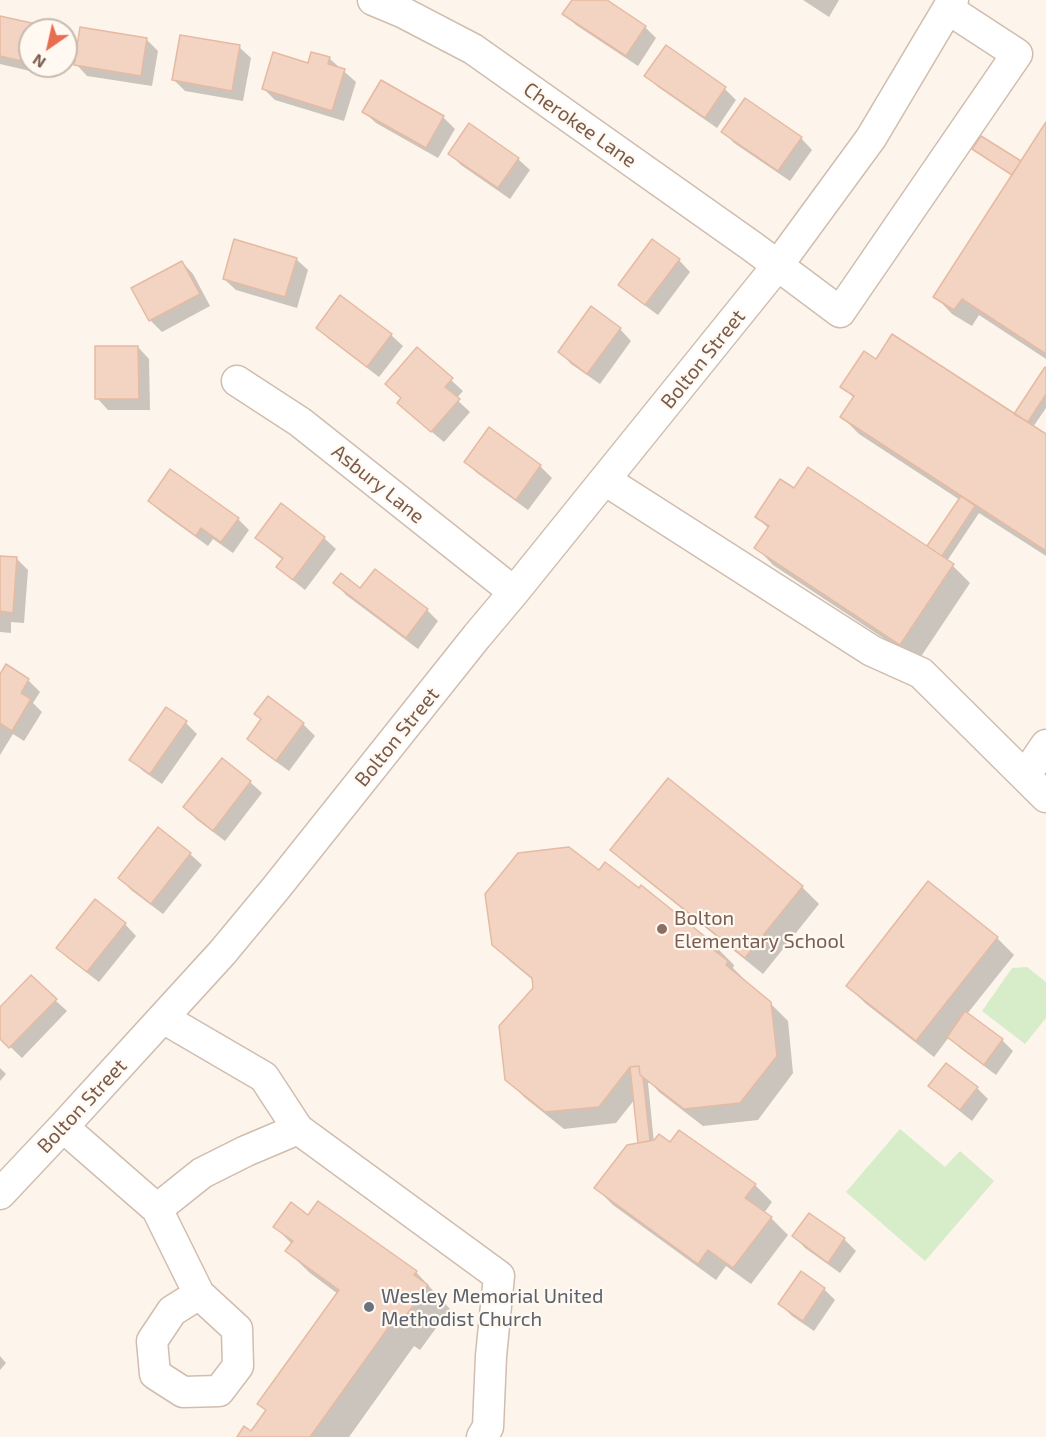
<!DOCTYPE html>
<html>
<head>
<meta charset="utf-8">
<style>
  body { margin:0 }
  #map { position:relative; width:1046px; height:1437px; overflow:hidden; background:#fdf5eb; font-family:"Exo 2",sans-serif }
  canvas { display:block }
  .north { position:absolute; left:18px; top:18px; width:60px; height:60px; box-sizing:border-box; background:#fff9f1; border:2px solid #c9baaf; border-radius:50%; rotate:214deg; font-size:16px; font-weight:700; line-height:24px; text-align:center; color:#795b4c }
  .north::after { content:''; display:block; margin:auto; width:21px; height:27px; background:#e76e50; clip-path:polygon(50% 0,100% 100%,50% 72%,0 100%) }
</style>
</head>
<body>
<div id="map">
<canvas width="1046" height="1437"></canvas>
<div class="north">N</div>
</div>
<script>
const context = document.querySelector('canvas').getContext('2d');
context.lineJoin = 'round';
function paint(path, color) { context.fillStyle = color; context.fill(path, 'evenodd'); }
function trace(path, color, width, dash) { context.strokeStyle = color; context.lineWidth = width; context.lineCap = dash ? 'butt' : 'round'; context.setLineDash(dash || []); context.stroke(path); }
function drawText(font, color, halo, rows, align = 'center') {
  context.font = font + ' "Exo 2",sans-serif'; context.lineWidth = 4.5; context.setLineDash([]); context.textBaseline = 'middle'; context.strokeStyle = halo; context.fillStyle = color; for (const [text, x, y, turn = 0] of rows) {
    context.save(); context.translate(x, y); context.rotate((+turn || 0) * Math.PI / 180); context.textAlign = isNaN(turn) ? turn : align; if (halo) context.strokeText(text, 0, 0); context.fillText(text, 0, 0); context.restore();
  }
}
paint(new Path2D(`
  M1027 967 1046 982V1018L1025 1044 982 1011 1012 968Z
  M900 1129 945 1167 960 1151 994 1181 925 1261 846 1192Z`), '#d7ecc8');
paint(new Path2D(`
  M574 0H604L645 27 656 38 638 66 576 25 564 14Z
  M803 0H839L829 17Z
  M0 17 54 30H30V66H59L56 77 0 64Z
  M147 40 158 51 152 86 87 76 76 64Z
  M239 47 251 58 243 101 185 91 174 80Z
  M666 47 725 89 736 100 717 128 658 87 646 75Z
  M312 54 330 59 356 82 344 121 275 100 264 89 309 65Z
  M364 112 443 117 455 129 438 158 376 123Z
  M469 125 518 159 530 170 510 199 461 165 450 154Z
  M1046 125V359L979 315 972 326 952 314 935 296 1013 176 980 154 974 149 1021 163Z
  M723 131 801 138 812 150 790 181 734 143Z
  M296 259 308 270 297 308 236 290 224 279Z
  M679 260 690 272 658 315 632 296 620 284Z
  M182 262 193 274 210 306 162 332 150 320 133 289Z
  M317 328 391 335 403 346 379 377 329 339Z
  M620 329 631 341 600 384 571 364 560 352Z
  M138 347 149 359 150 410H108L97 398Z
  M417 349 463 391 456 399 470 412 444 442 410 414 403 398Z
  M877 361 1015 416 1046 368V408L1033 427 1046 436V556L979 513 947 561 953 566 970 583 918 661 773 565 756 547 769 529 757 517 794 490 934 551 929 546 960 500 859 434 842 417 854 398 842 386Z
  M490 429 540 466 552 478 528 510 477 473 466 462Z
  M149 501 238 519 249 530 233 553 213 539 208 546 161 512Z
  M257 538H324L336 549 305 590 290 578 278 567 283 560 269 549Z
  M0 557 17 559 28 570 24 623 11 622V633L0 632Z
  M335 583 427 610 438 621 418 649 346 595Z
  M0 677 28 680 40 692 33 703 42 712 24 741 13 734 0 755Z
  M268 698 303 724 315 736 289 771 260 750 249 738 262 720Z
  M186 723 197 734 162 784 143 771 131 759Z
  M222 760 250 782 262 793 225 841 196 819 185 807Z
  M158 829 190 854 202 865 163 914 131 890 120 878Z
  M612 850 802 887 819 904 763 974 630 867Z
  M599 872 640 890 642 887 717 948 734 965 733 968 745 980 744 981 770 1003 788 1021 793 1073 758 1120 703 1126 659 1092 651 1083H648L654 1143 670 1144 755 1185 772 1202 764 1213 771 1218 788 1235 751 1284 726 1266 716 1280 613 1205 596 1188 641 1144 635 1099 616 1123 564 1129 524 1097 507 1079 535 988 534 981 511 962 493 944Z
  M125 924 136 936 99 982 69 959 58 948Z
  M997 938 1014 955 967 1014 1002 1040 1013 1051 996 1075 960 1048 949 1037 934 1057 865 1003 848 986Z
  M55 1000 67 1011 22 1058 0 1037V1009Z
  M0 1068 6 1074 0 1081Z
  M930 1086 977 1088 988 1099 972 1121 942 1097Z
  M809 1215 844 1239 856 1251 840 1273 805 1248 794 1236Z
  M309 1217 416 1272 450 1309 420 1350 414 1346 349 1437H239L251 1433 267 1411 259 1404 338 1294 310 1273 287 1251 292 1244 275 1227Z
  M824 1289 835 1300 814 1331 792 1316 780 1304Z
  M0 1356 6 1363 0 1370Z`), '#0003');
const building = new Path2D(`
  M572 0H607L646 26 626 56 562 14Z
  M0 16 54 28 53 30H30V63L0 56Z
  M80 27 147 38 141 76 74 65Z
  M180 35 240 45 232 91 172 80Z
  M666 45 726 87 705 118 644 76Z
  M273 52 308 63 311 52 330 57 328 64 345 69 332 111 262 89Z
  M381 80 444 116 426 148 362 112Z
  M745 98 802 137 778 171 721 132Z
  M1046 122V354L962 299 954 310 933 297Z
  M469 123 519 158 498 188 448 154Z
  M981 136 1021 161 1012 175 972 149Z
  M234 239 297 258 285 297 223 279Z
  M652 239 680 259 645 305 618 285Z
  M182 261 200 294 149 321 131 288Z
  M340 295 392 334 367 367 316 328Z
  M591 306 621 328 587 374 558 352Z
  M892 334 1046 434V551L840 417 854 396 840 387 864 351 876 359Z
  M95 346H138L139 399H95Z
  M417 347 453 378 445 387 460 399 431 432 397 403 401 398 385 384Z
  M1045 367 1046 368V394L1028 422 1014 414Z
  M489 427 541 465 516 500 464 462Z
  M808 467 954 564 900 645 754 548 769 526 755 517 780 479 794 488Z
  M170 469 239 518 221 542 201 528 196 536 148 501Z
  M961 496 975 506 942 556 927 546Z
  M281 503 325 537 293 580 276 567 283 558 255 538Z
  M0 556 17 557 13 613 0 611V616Z
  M375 569 428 609 406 638 333 583 341 573 360 588Z
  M6 664 29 679 21 693 31 699 12 731 1 724 0 725V674Z
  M268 696 304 723 276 761 247 739 261 719 254 714Z
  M166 707 187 721 150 774 129 760Z
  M222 758 251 781 213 831 183 807Z
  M668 778 803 886 745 958 610 850Z
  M158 827 191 853 151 904 118 878Z
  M569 847 599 870 605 862 639 888 641 885 718 947 715 951 728 961 726 965 771 1002 777 1056 740 1103 684 1109 640 1075 639 1066 630 1067 599 1107 545 1112 505 1080 499 1026 533 988 532 978 492 945 485 894 518 853Z
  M928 881 998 937 916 1041 846 986Z
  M95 899 126 923 87 972 56 948Z
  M31 975 57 999 9 1048 0 1039V1007Z
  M965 1011 1003 1039 984 1065 947 1037Z
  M946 1063 978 1087 960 1110 928 1086Z
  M639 1066 640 1075 643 1077 650 1141 638 1143 630 1067Z
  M679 1130 756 1184 745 1198 772 1217 733 1268 708 1250 698 1264 594 1188 627 1145 654 1140 659 1134 670 1142Z
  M318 1201 417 1271 414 1275 428 1285 397 1328 391 1324 310 1437H237L244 1426 251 1431 266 1410 257 1404 339 1290 285 1251 293 1241 273 1227 291 1202 308 1215Z
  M809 1213 845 1238 828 1263 792 1236Z
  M801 1271 825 1288 803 1321 778 1304Z`);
paint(building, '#f3d4c2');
trace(building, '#e6baa2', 1.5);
const minor = new Path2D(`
  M373 0 404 13 473 49 753 247 840 312 1017 54 948 9
  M237 381 300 422 514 592
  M605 480 872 651 921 673 1046 797
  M1025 776 1046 745
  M163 1018 264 1077 298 1129 499 1276 491 1356 488 1427 482 1437
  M63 1127 157 1209 202 1173 246 1151 298 1129
  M0 1194 63 1127 222 953 276 888 477 636 514 592 778 265 871 138 953 0
  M157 1209 199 1294 237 1329 238 1366 219 1391 183 1392 155 1374 152 1341 172 1311 199 1294`);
trace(minor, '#d0bdaf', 33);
trace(minor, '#fff', 30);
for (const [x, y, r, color] of [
  [662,929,6,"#8d6e63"],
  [369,1307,6,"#6b7280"]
]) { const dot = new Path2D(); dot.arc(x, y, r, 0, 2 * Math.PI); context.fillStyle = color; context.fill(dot); trace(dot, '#fff9f1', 2); }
drawText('20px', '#795b4c', '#fff9f1', [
  ["Cherokee Lane",580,125,35],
  ["Bolton Street",703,359,-51],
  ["Asbury Lane",378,484,39],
  ["Bolton Street",397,737,-51],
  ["Bolton Street",82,1106,-47]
]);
drawText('20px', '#785e54', '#fff9f1', [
  ["Bolton",674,918],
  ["Elementary School",674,941]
], 'left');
drawText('20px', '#5b616d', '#fff9f1', [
  ["Wesley Memorial United",381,1296],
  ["Methodist Church",381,1319]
], 'left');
</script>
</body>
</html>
